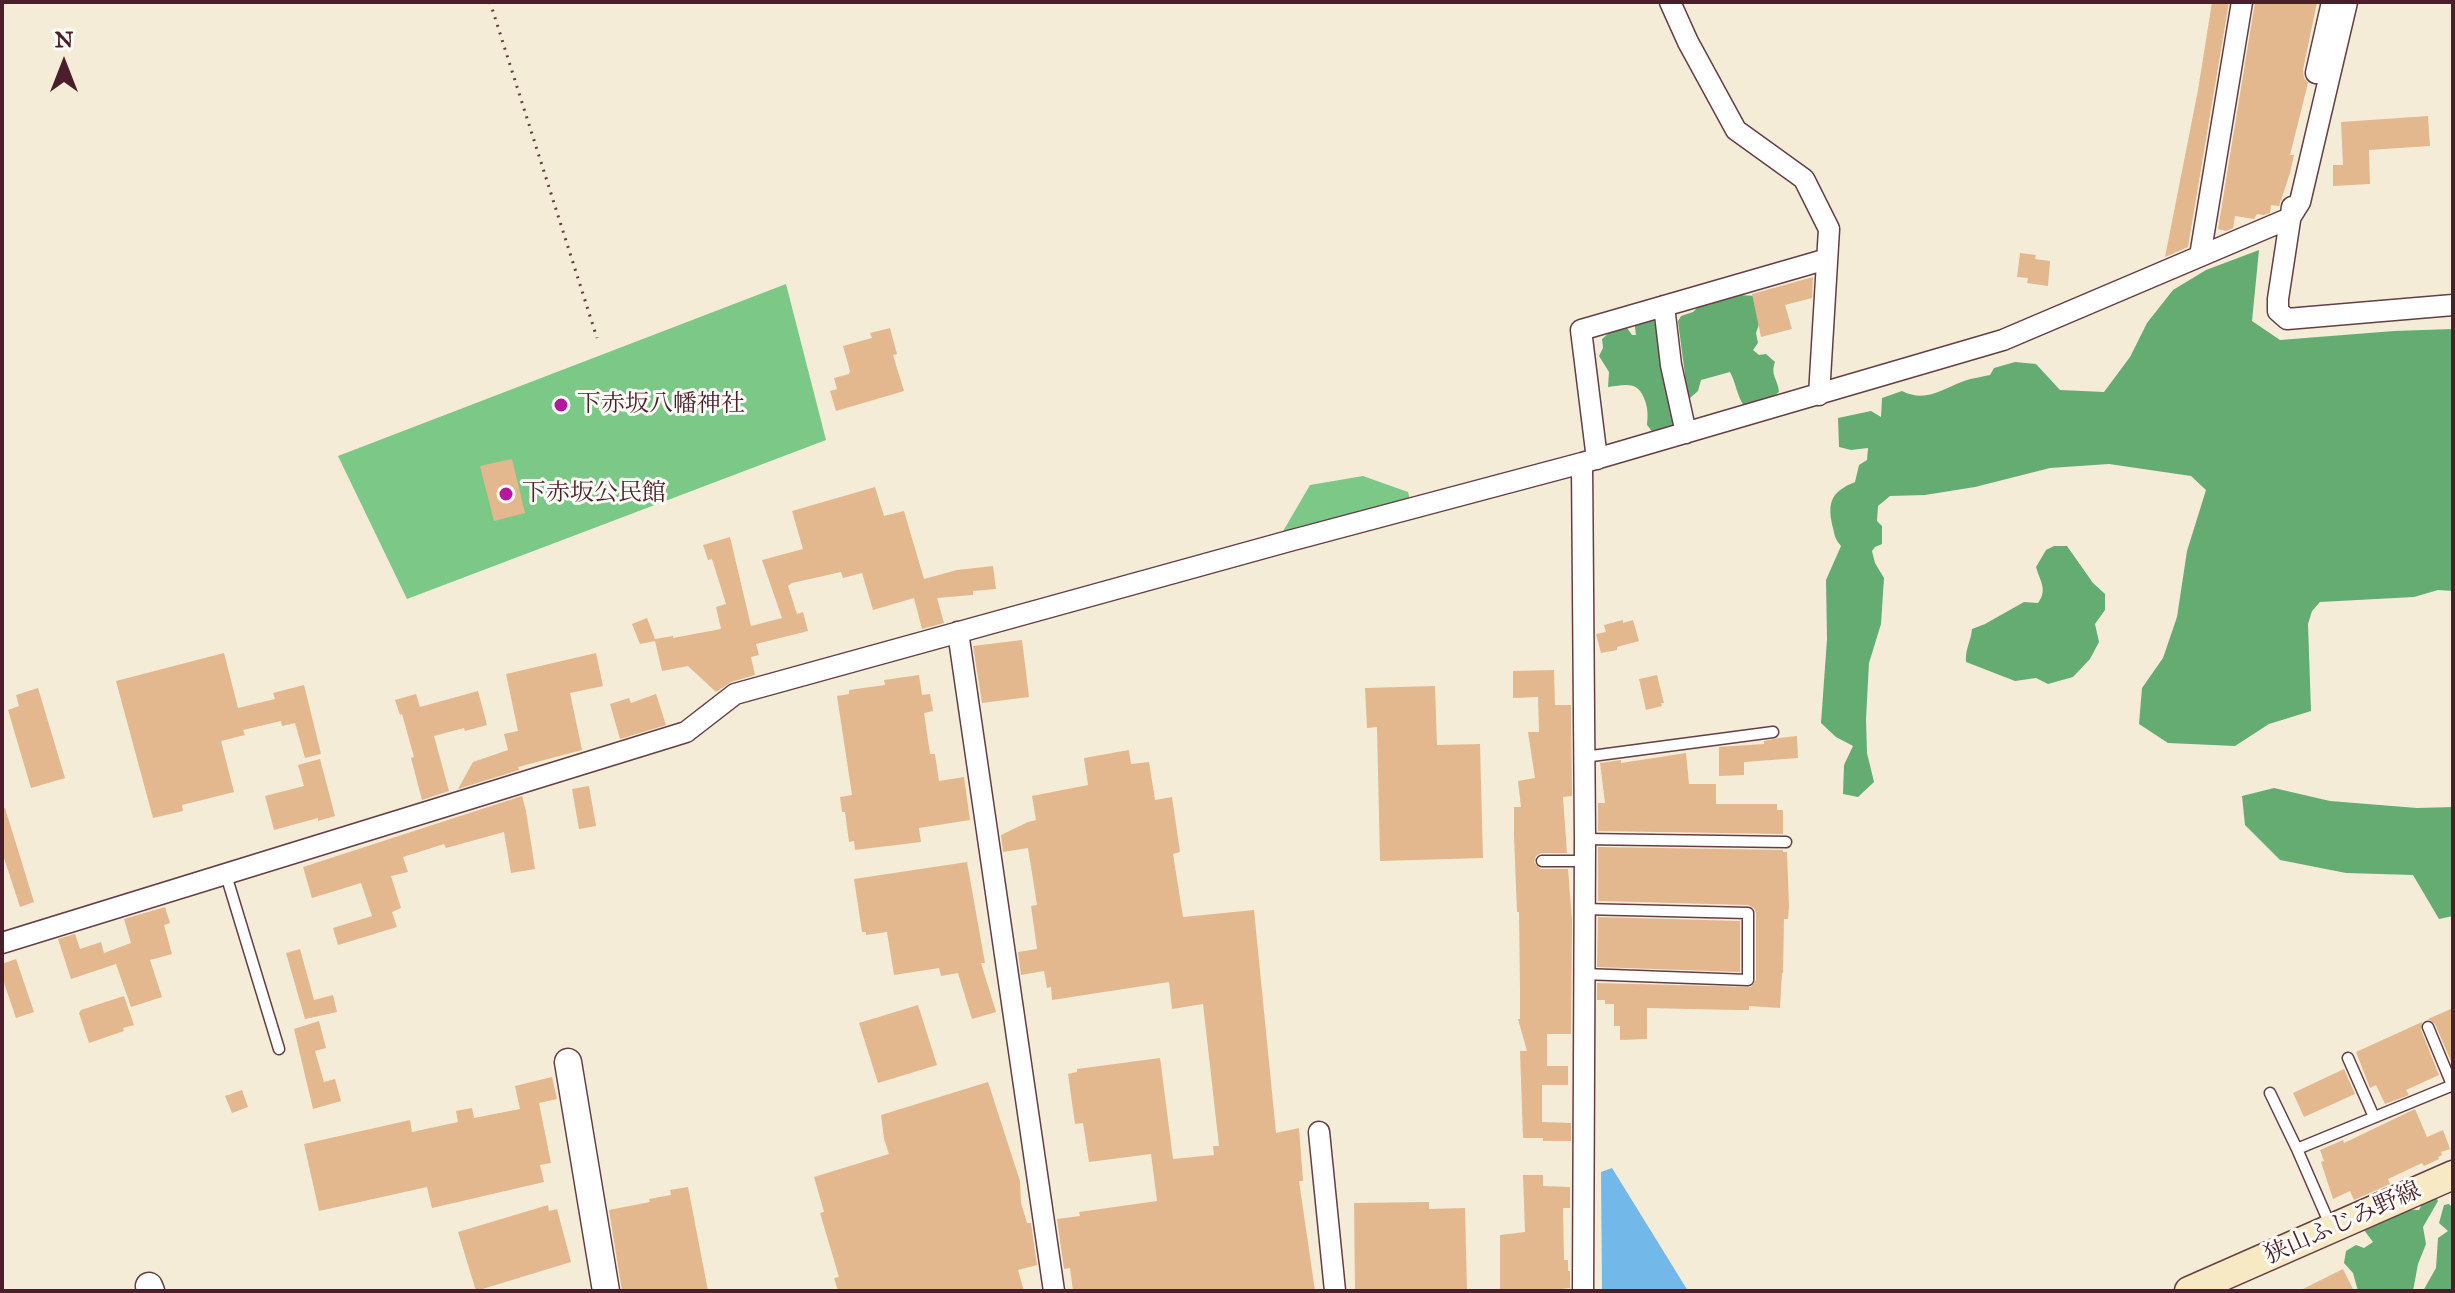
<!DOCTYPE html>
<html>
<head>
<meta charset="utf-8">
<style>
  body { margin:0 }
  #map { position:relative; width:2455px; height:1293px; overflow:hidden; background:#f5ecd8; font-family:"IM FELL Great Primer",serif }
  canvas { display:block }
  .frame { position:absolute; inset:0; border:4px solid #4a1f2b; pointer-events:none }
  .north { position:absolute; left:24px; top:24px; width:80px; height:80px; -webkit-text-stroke:6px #fdfcf7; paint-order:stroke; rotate:0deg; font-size:22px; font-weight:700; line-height:32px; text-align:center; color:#4a1f2b }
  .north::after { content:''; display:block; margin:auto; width:28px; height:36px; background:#4a1f2b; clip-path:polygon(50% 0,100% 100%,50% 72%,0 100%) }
</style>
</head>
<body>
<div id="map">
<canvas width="2455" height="1293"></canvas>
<div class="frame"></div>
<div class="north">N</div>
</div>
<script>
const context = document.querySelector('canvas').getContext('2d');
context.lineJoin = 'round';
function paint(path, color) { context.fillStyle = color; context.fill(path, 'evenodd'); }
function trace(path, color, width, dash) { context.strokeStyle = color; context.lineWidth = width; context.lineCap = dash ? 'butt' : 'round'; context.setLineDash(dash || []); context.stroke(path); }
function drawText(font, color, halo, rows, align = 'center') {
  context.font = font + ' "IM FELL Great Primer","Noto Serif JP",serif'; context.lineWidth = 6; context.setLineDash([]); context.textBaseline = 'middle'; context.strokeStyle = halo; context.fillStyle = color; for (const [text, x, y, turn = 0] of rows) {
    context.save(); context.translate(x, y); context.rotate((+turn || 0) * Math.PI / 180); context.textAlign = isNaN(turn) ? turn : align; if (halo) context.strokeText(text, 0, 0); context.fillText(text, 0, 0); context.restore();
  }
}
paint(new Path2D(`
  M786 284 826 440 407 599 338 456Z
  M1363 476 1408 492 1412 507 1282 533 1310 485Z`), '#7cc886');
paint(new Path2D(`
  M2259 250 2252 321 2280 340 2394 331 2453 329V591L2438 590 2414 597 2320 602 2312 611 2308 624 2311 711 2269 724 2235 746 2168 743 2139 724 2142 688 2163 658 2177 617 2187 551 2206 490 2191 476 2109 464 2050 468 1975 487 1925 495 1890 496 1878 506 1877 521 1882 526V544L1875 547 1872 551 1875 563 1884 578 1881 624 1869 663 1866 719 1867 753 1874 782 1858 797 1843 794 1844 765 1853 746 1836 737 1821 723 1827 639 1826 580 1841 546C1835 539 1835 537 1833 528 1827 504 1830 492 1855 482L1859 465 1867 460 1868 448 1851 450 1839 447 1838 418 1871 411 1881 417 1882 398 1902 391C1926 403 1942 389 1964 381 1972 378 1982 377 1990 375L1994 368 2015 362 2036 364 2060 390 2104 392 2130 357 2147 323 2173 290 2206 270Z
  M1723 294 1756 296 1760 321 1756 333 1758 343 1753 350 1759 355 1766 354 1775 362C1770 375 1778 379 1779 392L1765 403 1744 406C1737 396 1736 383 1730 372L1701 380 1698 391 1690 398 1684 387 1685 375 1678 321 1681 316 1693 312 1700 305H1709Z
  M1645 315 1654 320 1674 425 1670 432 1655 435 1647 425C1648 414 1648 408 1644 398 1637 381 1625 385 1608 387L1609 372 1599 356 1603 348 1602 339 1619 324 1625 325 1632 335H1636L1634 320Z
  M2054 546H2067L2093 583 2105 594V610L2095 624 2099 642 2090 659 2073 677 2048 684 2036 678 2015 681 1966 662C1965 649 1971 641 1972 629L1985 624 2024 602 2038 603C2048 590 2040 581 2036 567L2046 550Z
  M2274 788 2330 801 2417 808 2453 807V916L2439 919 2413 875 2346 873 2280 860 2245 825 2242 796Z
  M2436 1197 2438 1201 2423 1227 2426 1244 2418 1264 2413 1291H2358L2353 1273 2344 1263 2346 1251 2356 1245 2364 1248 2373 1242 2364 1230 2369 1223 2399 1209 2419 1210 2423 1202Z
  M2449 1204 2453 1208V1291H2423L2436 1268 2438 1238 2448 1231 2439 1223 2444 1205Z`), '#65ac73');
paint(new Path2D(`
  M1612 1168 1688 1291H1602L1601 1172Z`), '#72b8e9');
paint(new Path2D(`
  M2212 2H2229L2188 247 2165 257 2198 90Z
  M2255 2H2317L2303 70 2304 78 2308 83 2290 155H2294L2290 173 2279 206 2271 205 2270 213 2264 215 2257 214 2254 219 2235 216 2233 228 2226 231 2218 229Z
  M2428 116 2430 146 2369 150 2370 184 2333 186V165H2343L2341 122Z
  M2020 253 2036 255 2035 259 2050 261 2048 286 2027 283 2028 278 2017 277Z
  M1813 277 1812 298 1785 305 1792 329 1761 337 1752 294Z
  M890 328 897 354 893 355 904 391 836 411 830 391 837 389 834 378 849 374 850 371 843 346 872 338 870 333Z
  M512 459 525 513 494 521 480 466Z
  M875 487 884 516 904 511 924 579 957 570 993 566 996 589 973 591V595L937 598 944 623 922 629 914 598 873 610 862 573 843 578 841 572 792 583 788 586 797 614 803 612 808 631 756 644 759 655 751 657 755 675 731 682 716 692 688 666 662 671 655 641 640 644 632 624 647 618 655 639 673 636V638L721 629 716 607 726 604 712 559 708 560 703 545 730 537 751 626 782 618 762 560 803 549 792 511Z
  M1623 620V623L1633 620 1639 641 1617 647V650L1601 653 1596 634 1606 632 1604 625Z
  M1022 640 1029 697 982 703 973 646Z
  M224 653 238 708 275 699 273 693 304 685 321 754 305 758 295 723 282 726 281 721 243 730 245 735 221 741 234 792 182 805 183 811 153 818 116 681Z
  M596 653 603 686 570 693 582 750 518 767 519 770 458 789 473 762 508 750 504 734 518 731 506 674Z
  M1554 670 1555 705H1571L1572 796 1563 797 1567 853H1541L1536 856 1534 862 1541 869H1568L1572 920 1571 1034H1547V1066H1568V1085H1542V1122L1571 1123V1141H1543V1138H1523L1520 1051H1527L1518 1019H1520V990L1519 912H1517L1514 836V807H1521L1518 781 1535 778 1528 732H1539L1538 697 1513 698V671Z
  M919 675 922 695 930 694 933 711 924 713 930 754H935L939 781 964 777 970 820 919 828 921 842 855 850 854 841 849 842 845 812H842L840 797 852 795 837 696 849 694V690L885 685 884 680Z
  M1657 675 1664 703H1661L1662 706 1646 710 1639 679Z
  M1435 686 1437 745 1480 744 1483 858 1380 861 1377 727 1367 728 1365 688Z
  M38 688 65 778 31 788 8 710 19 706 16 695Z
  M478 691 487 725 465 731 464 728 434 736 449 791 422 800 411 758 414 757 402 714 400 715 395 700 416 694 420 707Z
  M656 694 666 725 620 739 610 704 629 698 631 703Z
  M1797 736 1798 758 1744 762V775L1719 776V747L1764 744V741L1779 738Z
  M1129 750 1131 764 1149 762 1155 800 1172 797 1180 852 1173 854 1183 917 1254 910 1276 1133 1299 1128 1303 1181H1299L1315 1291H1073L1070 1268 1064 1269 1057 1219 1080 1216 1079 1212 1157 1201 1151 1154 1089 1162 1083 1123 1075 1124 1068 1074 1077 1072V1069L1160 1058 1173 1159 1214 1155 1213 1146H1219L1203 1004 1172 1009 1169 982 1052 1000 1051 987 1047 988 1044 971 1021 975 1018 952 1037 949 1031 906 1037 905 1028 848 1003 852 1001 835 1028 822 1036 820 1032 796 1088 785 1084 758Z
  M1686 753 1689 784H1716V804H1777V810H1783V834L1598 831V803H1605L1600 763 1621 760V763Z
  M320 759 335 816 318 821V818L274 830 265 796 304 786 298 765Z
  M589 786 596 826 579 829 572 789Z
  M522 796 526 811 535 869 511 873 504 832 446 848 444 844 403 857 408 872 391 876 401 908 392 912 397 927 338 945 333 928 372 916 361 883 312 898 303 867Z
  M5 808 34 902 20 907 2 852V809Z
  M1598 847 1783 850V852H1787L1789 907 1788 919H1784L1783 973H1782L1780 1008 1749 1006V1010H1738L1647 1008V1039L1620 1040V1026H1614V1004H1605V1000H1597V983L1751 987 1756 980V913L1754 908 1748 905 1598 901Z
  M967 862 985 963H981L996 1012 972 1019 958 973 941 976 939 968 894 975 887 932 866 935V932H862L854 879Z
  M165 907 170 923 164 925 172 954 150 960 162 997 131 1007 116 964 71 979 58 939 75 934 80 949 101 942 104 953 131 943 124 919Z
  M1598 917 1740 921V972L1597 967Z
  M300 949 314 1000 333 995 337 1012 305 1019 286 953Z
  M16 959 34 1012 16 1018 2 977V964Z
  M124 996 134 1025 123 1028 124 1031 89 1043 79 1013 81 1010Z
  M918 1005 937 1065 878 1083 859 1023Z
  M2453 1008V1066L2435 1024 2428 1019Z
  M319 1021 326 1048 315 1051 324 1082 335 1079 341 1101 313 1109 294 1029Z
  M2422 1022 2421 1030 2439 1075 2406 1090 2409 1095 2385 1104 2376 1085 2370 1088 2356 1052Z
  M2344 1069 2355 1094 2304 1117 2293 1093Z
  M552 1077 557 1099 539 1103 551 1163 540 1165 544 1182 432 1208 427 1187 319 1211 304 1144 410 1120 412 1132 458 1122 456 1111 472 1108 474 1118 520 1109 515 1086Z
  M988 1082 1020 1181 1021 1203 1027 1223H1031L1037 1265 1018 1270 1024 1291H838L834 1278 839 1277 820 1213 824 1212 814 1177 889 1154 884 1139 881 1115Z
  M242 1090 248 1107 232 1113 225 1096Z
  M2415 1109 2427 1137 2443 1130 2450 1149 2441 1152 2442 1155 2438 1157 2439 1159 2424 1166 2422 1163 2388 1179 2390 1184 2354 1200 2350 1191 2333 1199 2321 1162 2324 1161 2320 1150 2343 1140 2344 1143Z
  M1523 1175H1543V1186L1570 1187V1208H1563L1564 1260H1568V1271H1570V1288L1544 1291H1500V1235L1525 1232Z
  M688 1187 708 1291H622L609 1210 650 1202 649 1199 671 1195 670 1190Z
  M1429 1202V1209L1465 1208 1467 1291H1355L1354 1203Z
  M548 1205 549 1211 557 1209 571 1262 476 1291 458 1232Z
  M2343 1269 2354 1291H2299Z`), '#e3b88e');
const service = new Path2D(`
  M1584 757 1773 732
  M1585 839 1786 842
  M1542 861H1584
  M226 875 279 1049
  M1583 909 1748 913V980L1583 974
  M2428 1027 2453 1087
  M2348 1058 2374 1117
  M2270 1093 2297 1149
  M2331 1227 2297 1149 2453 1085`);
const minor = new Path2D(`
  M1670 2 1688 42 1736 130 1804 179 1829 229 1819 395
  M2316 73 2332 2
  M2292 207 2278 299V311L2287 319 2453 305
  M2200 256 2242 2
  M1664 306 1671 365 1686 433
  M1597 459 1581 330 1827 259
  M1582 463 1585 839 1583 1291
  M958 632 1054 1291
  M2 943 686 732 735 694 1289 541 1582 463 2003 340 2290 218 2300 202 2347 2
  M1319 1132 1335 1291`);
const tertiary = new Path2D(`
  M568 1062 606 1291
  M149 1286 151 1291`);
const secondary = new Path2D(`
  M2189 1291 2453 1175`);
trace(service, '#643e45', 13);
trace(minor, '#643e45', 23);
trace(tertiary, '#643e45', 29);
trace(secondary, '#643e45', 31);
trace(new Path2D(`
  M490 2 597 338`), '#643e45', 3, [2, 6]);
trace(service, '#fff', 10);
trace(minor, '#fff', 20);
trace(tertiary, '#fff', 26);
trace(secondary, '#f6e9c3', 28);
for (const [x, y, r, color] of [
  [561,405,8,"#b5179e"],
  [506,494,8,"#b5179e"]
]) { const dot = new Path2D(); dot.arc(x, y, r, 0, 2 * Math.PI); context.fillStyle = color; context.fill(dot); trace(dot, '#fdfcf7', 3); }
drawText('24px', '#4a1f2b', '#fdfcf7', [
  ["下赤坂八幡神社",577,405],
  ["下赤坂公民館",522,494]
], 'left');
drawText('24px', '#4a1f2b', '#fdfcf7', [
  ["狭山ふじみ野線",2343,1224,-24]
]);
</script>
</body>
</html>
